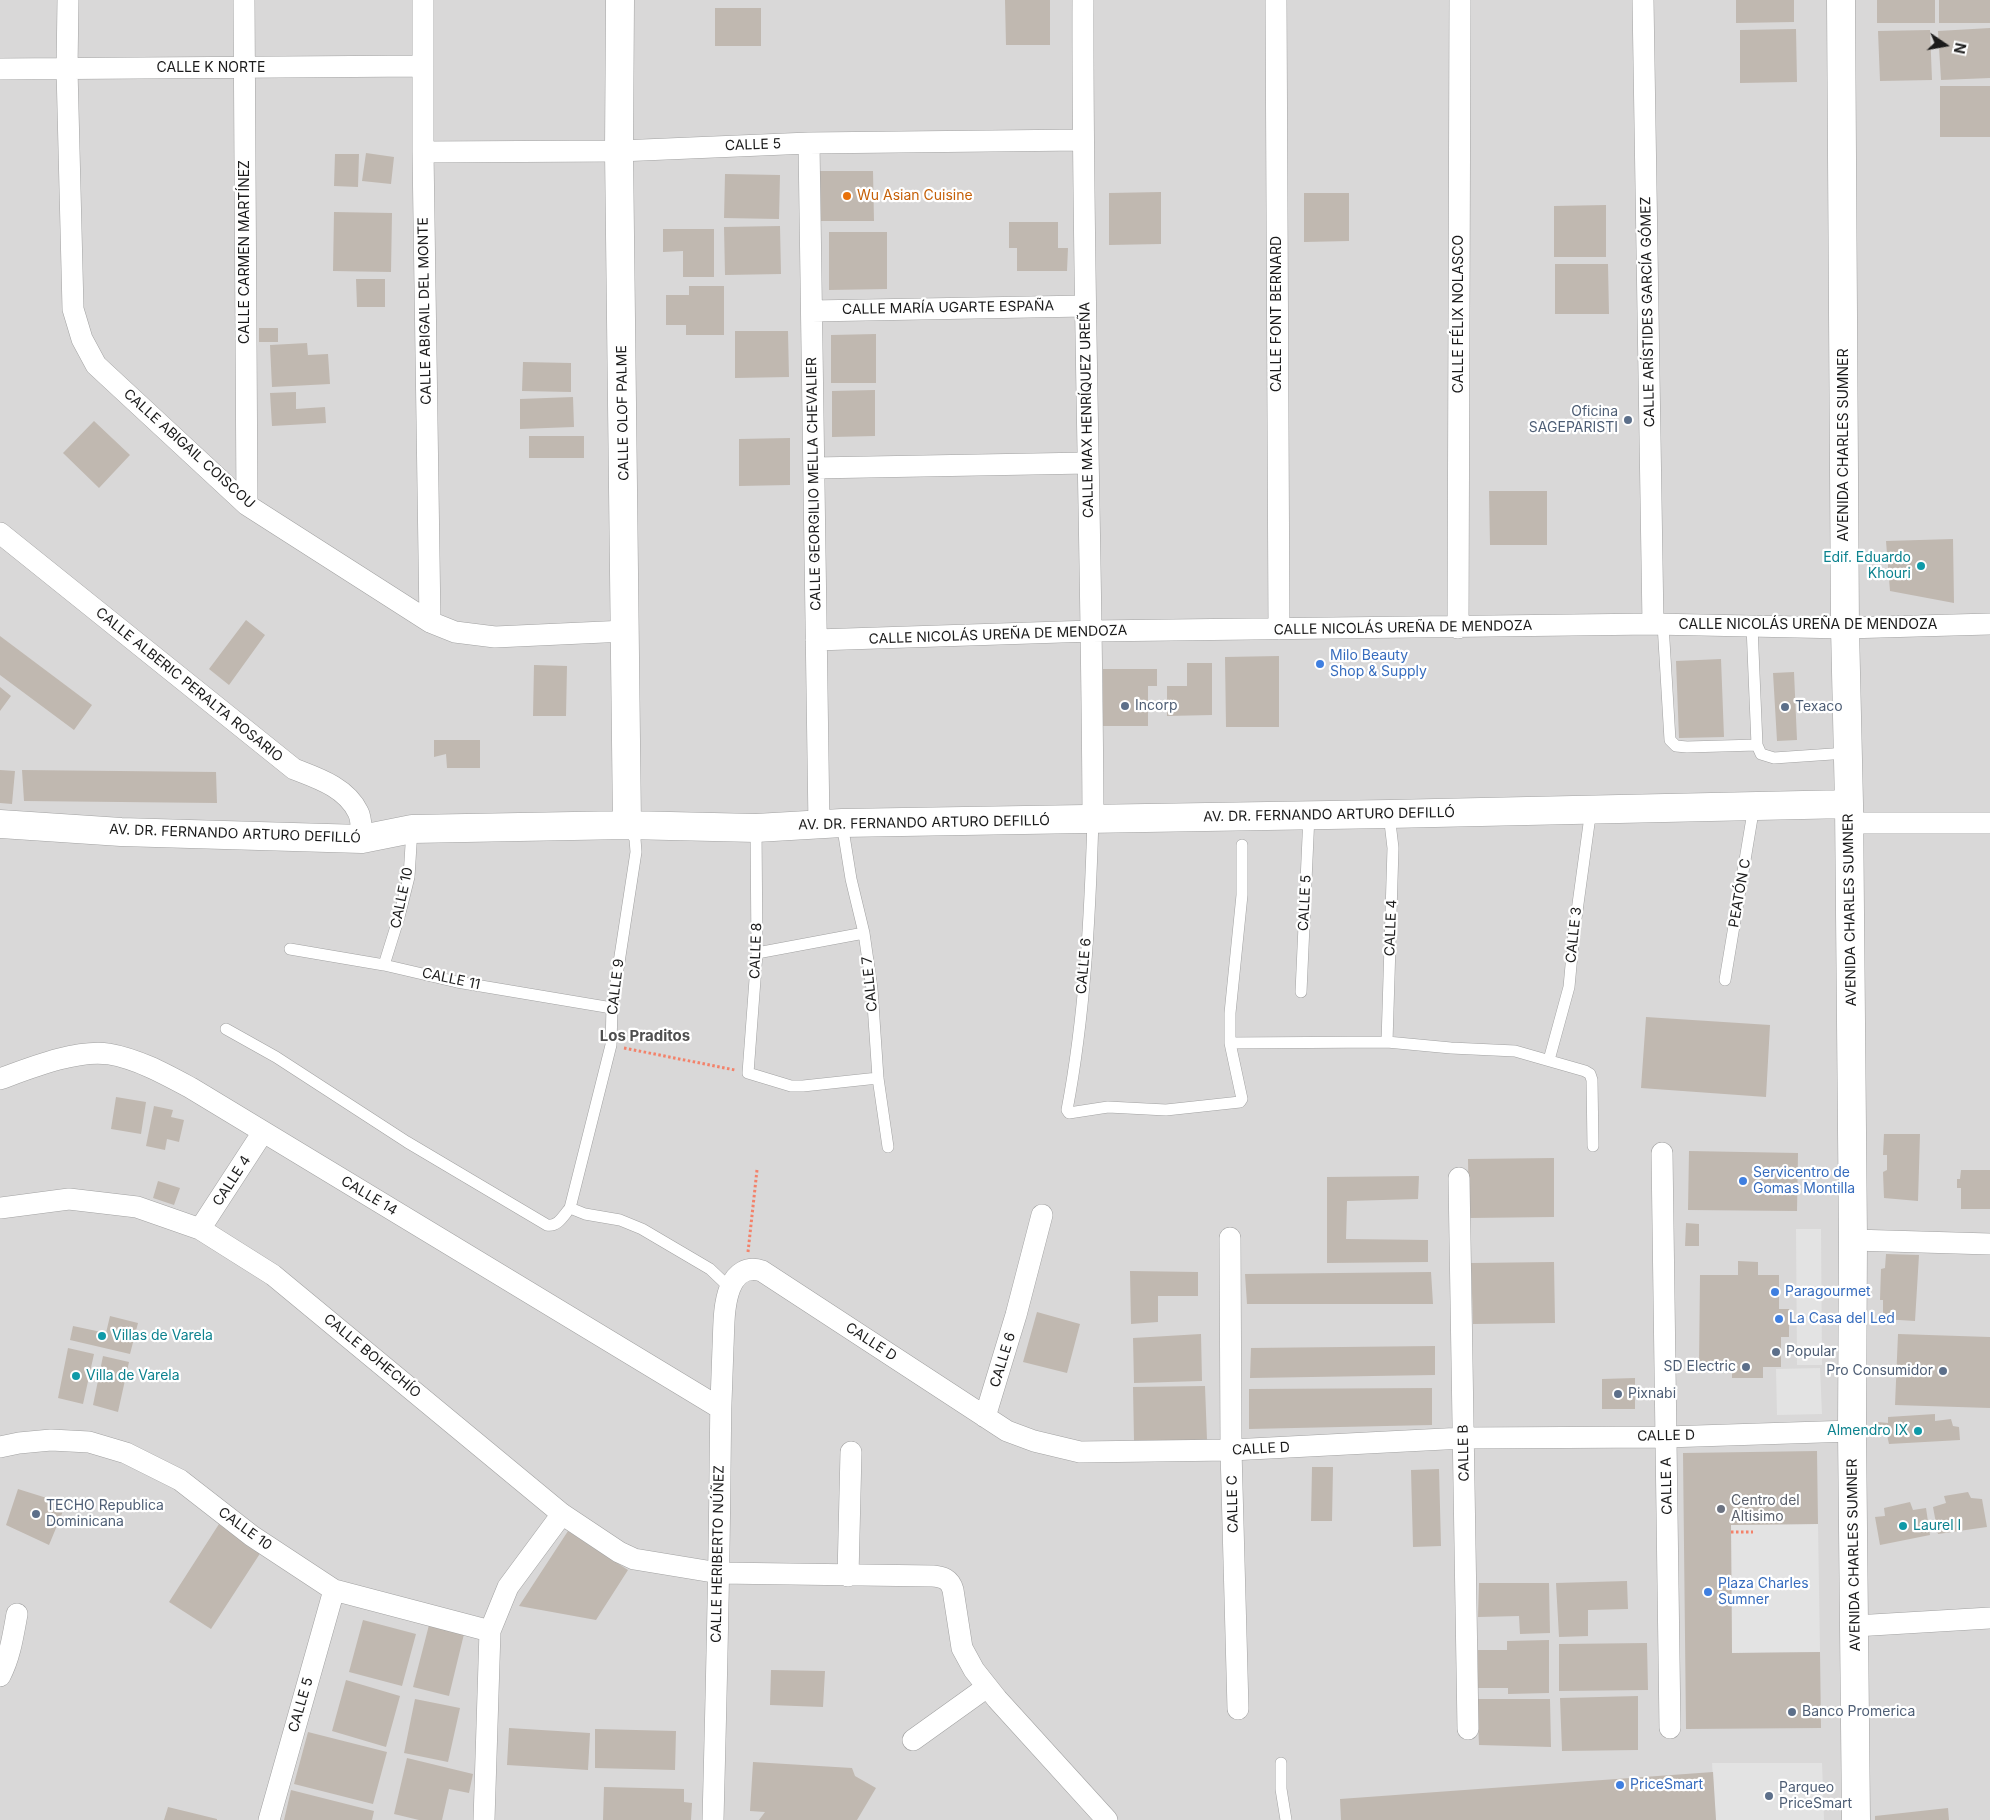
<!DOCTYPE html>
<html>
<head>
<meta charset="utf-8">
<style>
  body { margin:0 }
  #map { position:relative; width:1990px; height:1820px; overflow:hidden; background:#ece9e0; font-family:Inter,sans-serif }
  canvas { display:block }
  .north { position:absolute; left:1920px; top:20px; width:50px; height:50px; -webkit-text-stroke:4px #fff; paint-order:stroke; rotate:102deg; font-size:14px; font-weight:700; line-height:20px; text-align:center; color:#1b1b1b }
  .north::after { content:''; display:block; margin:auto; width:18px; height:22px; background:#1b1b1b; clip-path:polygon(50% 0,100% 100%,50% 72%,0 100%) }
</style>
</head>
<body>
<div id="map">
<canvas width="1990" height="1820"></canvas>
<div class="north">N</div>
</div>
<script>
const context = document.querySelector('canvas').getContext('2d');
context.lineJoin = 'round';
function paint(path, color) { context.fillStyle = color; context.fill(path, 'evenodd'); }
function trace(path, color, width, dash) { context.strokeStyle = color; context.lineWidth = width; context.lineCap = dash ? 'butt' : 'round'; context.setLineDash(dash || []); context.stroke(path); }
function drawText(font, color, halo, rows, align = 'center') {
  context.font = font + ' Inter,sans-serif'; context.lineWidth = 4.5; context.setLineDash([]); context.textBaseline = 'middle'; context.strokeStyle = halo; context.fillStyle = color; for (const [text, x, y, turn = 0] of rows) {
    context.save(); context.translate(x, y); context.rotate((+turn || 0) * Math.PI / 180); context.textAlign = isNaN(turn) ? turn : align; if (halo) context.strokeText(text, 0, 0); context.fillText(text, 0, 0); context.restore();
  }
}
paint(new Path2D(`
  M0 0H1990V1820H0Z`), '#d9d8d8');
paint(new Path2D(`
  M1796 1229H1821L1822 1365H1797Z
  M1820 1368 1822 1414 1777 1415 1776 1369Z
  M1818 1524 1820 1652 1732 1653 1731 1525Z
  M1712 1763H1822L1824 1820H1716Z`), '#e3e3e3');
paint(new Path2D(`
  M1005 0H1050V45H1006Z
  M1736 0H1794V22L1736 23Z
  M1877 0H1935V23H1877Z
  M1939 0H1990V23H1939Z
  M715 8H761V46H715Z
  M1990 28V78L1941 80 1938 31Z
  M1796 29 1797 82 1740 83V30Z
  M1930 30 1932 80 1880 81 1878 31Z
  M1940 86H1990V137H1940Z
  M366 153 394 157 391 184 362 181Z
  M335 154H359L358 187 334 186Z
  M820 171H873L874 221H820Z
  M725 174 780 175 779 219 724 218Z
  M1161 192V244L1109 245V193Z
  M1304 193H1349V241L1304 242Z
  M1606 205V257H1554V206Z
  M334 212 392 213 391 272 333 271Z
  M1009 222H1058V248H1068L1067 271H1017V248H1009Z
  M780 226 781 274 725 275 724 227Z
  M663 229H714V277H683V251L663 252Z
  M829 232H887V289L829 290Z
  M1555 264H1608L1609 314H1555Z
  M356 279H385V307H357Z
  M689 286H724V335H686V325H666V295H689Z
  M259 328H278V342H259Z
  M735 331H788L789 377 735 378Z
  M876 334V383H831V335Z
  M307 343 308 355 328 354 330 384 272 387 270 345Z
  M523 362 571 363V392L522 391Z
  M875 390V436L832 437V391Z
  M296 392V409L325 407 326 423 272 426 270 393Z
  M573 397 574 427 520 429V399Z
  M94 421 130 455 99 488 63 453Z
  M529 436H584V458H529Z
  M790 438V485L739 486V439Z
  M1489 491H1547V545H1490Z
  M1953 539 1954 603 1890 591 1886 541Z
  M246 620 265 635 229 685 209 669Z
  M0 636 92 705 74 730 0 675Z
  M1279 656V727H1226L1225 657Z
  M1721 659 1724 737 1679 738 1676 661Z
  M1187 663H1212V715L1167 716V686H1187Z
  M534 665 567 666 566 716H533Z
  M1103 669H1157V686H1148V726H1103Z
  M1794 672 1797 740 1777 741 1773 673Z
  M0 687 11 696 0 711Z
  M434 740H480V768H447L446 754 434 757Z
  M0 770 15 771 12 804 0 803Z
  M22 770 216 772 217 803 24 801Z
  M1646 1017 1770 1025 1766 1097 1641 1088Z
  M116 1097 146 1102 141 1134 111 1129Z
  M154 1106 173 1110 171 1117 184 1120 179 1142 167 1139 165 1150 146 1146Z
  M1884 1134H1920L1918 1201 1884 1198 1883 1172 1887 1170V1155H1883Z
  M1689 1151 1798 1153 1797 1211 1688 1210Z
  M1554 1158V1217L1469 1218 1468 1159Z
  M1961 1170H1990V1209H1961V1188H1957V1179H1960Z
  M1419 1176 1418 1199 1347 1201 1346 1239 1428 1240V1262L1327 1263V1177Z
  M158 1181 180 1188 174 1205 153 1198Z
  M1686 1223 1699 1224V1246H1685Z
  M1886 1254 1919 1255 1915 1321 1883 1319V1300H1880L1881 1269 1885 1268Z
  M1738 1261 1758 1262V1275H1779V1309H1789V1337H1781V1367H1763V1378H1732V1365H1699L1700 1275H1738Z
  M1554 1262 1555 1323 1473 1324 1471 1263Z
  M1130 1271 1198 1272V1296H1158V1322L1131 1324Z
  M1431 1272 1433 1304H1247L1245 1274Z
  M1037 1312 1080 1324 1067 1373 1023 1362Z
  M110 1316 138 1323 130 1354 70 1340 73 1326 106 1333Z
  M1201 1334 1202 1381 1134 1383 1133 1338Z
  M1898 1334 1990 1337V1408L1895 1405Z
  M1435 1346V1375L1250 1378 1251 1348Z
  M68 1348 94 1354 83 1404 58 1398Z
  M103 1356 129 1362 118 1412 93 1405Z
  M1635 1378V1409H1602V1379Z
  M1205 1386 1207 1440 1134 1441 1133 1387Z
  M1432 1388V1425L1249 1429V1389Z
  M1935 1414V1421L1951 1419 1953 1426 1959 1427 1960 1440 1889 1444 1887 1435H1877L1878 1422 1888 1423V1417Z
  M1817 1451 1818 1524 1731 1525 1732 1653 1820 1652 1821 1728 1686 1729 1683 1453Z
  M1312 1467H1333L1332 1521H1311Z
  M1439 1469 1441 1546 1413 1547 1411 1470Z
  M18 1489 66 1504 49 1545 6 1525Z
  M1968 1492 1971 1498 1982 1499 1987 1527 1938 1534 1933 1507 1946 1503 1944 1496Z
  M1910 1502 1913 1510 1926 1508 1930 1535 1880 1545 1875 1517 1885 1516 1884 1508Z
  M219 1524 261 1552 211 1629 169 1602Z
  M568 1531 628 1570 596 1620 519 1606Z
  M1627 1581 1628 1609 1588 1610V1636L1559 1637 1556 1583Z
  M1479 1583H1549L1550 1633 1520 1634 1519 1616 1478 1617Z
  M363 1620 416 1634 402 1686 349 1672Z
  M429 1625 464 1634 449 1696 413 1687Z
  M1549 1640V1693L1508 1694V1688H1478V1650H1507V1641Z
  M1647 1643 1648 1690 1559 1691V1644Z
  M771 1670 825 1671 823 1707 770 1705Z
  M346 1680 400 1696 386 1747 332 1731Z
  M1638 1696V1750L1562 1751 1560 1698Z
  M415 1699 460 1708 448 1762 404 1753Z
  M1477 1699H1550L1551 1747 1479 1745Z
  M509 1728 590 1733 588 1770 507 1765Z
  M595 1729 676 1731 675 1770 595 1768Z
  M308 1732 387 1752 373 1804 294 1784Z
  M407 1758 473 1774 469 1793 449 1789 442 1820H419L394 1814Z
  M753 1762 852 1768 855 1776 876 1788 857 1820H759L765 1812 750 1811Z
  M1713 1772 1716 1820H1341L1340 1799Z
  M604 1787 684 1789V1802L692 1803 691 1820H603Z
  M291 1790 374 1811 372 1820H284Z
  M168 1807 217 1819V1820H164Z
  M1948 1808 1949 1820H1875V1816Z`), '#c0b8b0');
const service = new Path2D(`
  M1663 624 1670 740 1676 746 1687 747 1757 745
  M1752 626 1757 745 1761 754 1774 758 1847 753
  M1093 819C1090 916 1085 1015 1067 1110L1069 1113 1108 1107 1166 1110 1240 1102 1242 1099 1230 1043V1013L1242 895V845
  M842 823 851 879 864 933 872 989 878 1078 888 1147
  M756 828 757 953 748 1073 791 1086H803L878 1078
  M290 949 384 965 457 982 612 1008
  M757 953 864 933
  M384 965 399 917 409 877 412 829
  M1725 980 1754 806
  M1301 992 1309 815
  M226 1029 276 1057 407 1142 547 1225C558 1227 563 1216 570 1208L611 1045 612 1008 636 852 635 839 628 827
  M1387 1042 1393 848 1389 814
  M1230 1043 1387 1042 1451 1048 1515 1051 1585 1071 1590 1074 1592 1080 1593 1146
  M1549 1060 1569 987 1574 933 1591 809
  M570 1208 585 1214 620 1220 642 1229 710 1269 730 1288
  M1281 1763V1789L1286 1820`);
const minor = new Path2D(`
  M68 0 67 69 73 309 82 339 96 365 247 505 430 622 455 632 495 637 626 631
  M244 0 247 505
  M423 0V152L430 622
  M1083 0C1082 273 1092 546 1093 819
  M1276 0 1279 629
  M1643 0 1653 624
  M0 69 423 66
  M809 143 819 825
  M423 152 619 151 809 143 1082 140
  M812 311 1085 306
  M814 468 1088 463
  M0 533 294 769C317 778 346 787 358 812 362 819 361 831 362 839
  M1458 628 1460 0
  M816 640 1092 631 1653 624 1845 628 1990 624
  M1849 823H1990
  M0 1079C30 1068 77 1049 109 1054 138 1059 165 1074 191 1088L720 1408
  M1662 1153 1670 1728
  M1459 1178 1468 1729
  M0 1208 69 1199 137 1207 200 1229 273 1275 562 1514 619 1552 634 1559 719 1573 933 1576C943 1577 950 1579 953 1590L962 1648 974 1670 997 1699 1107 1820
  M200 1229 263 1132
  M1230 1238 1231 1450 1238 1709
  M1853 1240 1990 1244
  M985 1417 1016 1315 1042 1215
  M0 1447 19 1443 51 1440 89 1442 126 1453 180 1480 252 1536 334 1590 490 1631
  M848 1576 851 1452
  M1855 1626 1990 1618
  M0 1676C10 1657 13 1636 17 1614
  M913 1740 987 1687
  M269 1820 334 1590
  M484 1820 490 1631 508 1587 562 1514
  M713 1820C716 1704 719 1588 720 1472 720 1431 721 1389 723 1347 724 1328 723 1306 730 1288 736 1273 747 1266 762 1271L1007 1431 1034 1441 1080 1452 1231 1450 1464 1438 1666 1437 1852 1431`);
const tertiary = new Path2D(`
  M620 0 619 151 627 825
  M1841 0 1845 628 1849 804 1853 1240 1852 1431 1856 1820
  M0 824 121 832 362 839 412 829 627 825 756 828 842 823 1389 814 1849 804`);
trace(service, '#a2a2a2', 12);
trace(minor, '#a2a2a2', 22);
trace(tertiary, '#a2a2a2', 29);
trace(new Path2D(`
  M624 1048 735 1070
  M748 1252 757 1170
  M1731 1532H1753`), '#f3826a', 3, [2.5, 2.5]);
trace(service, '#fff', 11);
trace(minor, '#fff', 21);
trace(tertiary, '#fff', 28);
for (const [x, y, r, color] of [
  [847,196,5,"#e8710a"],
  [1628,420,5,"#5c6f8a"],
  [1921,566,5,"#0f9aa8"],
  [1320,664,5,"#3f7fe0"],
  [1125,706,5,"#5c6f8a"],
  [1785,707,5,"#5c6f8a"],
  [1743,1181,5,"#3f7fe0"],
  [1775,1292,5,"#3f7fe0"],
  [1779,1319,5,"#3f7fe0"],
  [102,1336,5,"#0f9aa8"],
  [1776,1352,5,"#5c6f8a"],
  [1746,1367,5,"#5c6f8a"],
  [1943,1371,5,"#5c6f8a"],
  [76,1376,5,"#0f9aa8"],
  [1618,1394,5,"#5c6f8a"],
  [1918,1431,5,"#0f9aa8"],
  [1721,1509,5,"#6b7280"],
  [36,1514,5,"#5c6f8a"],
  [1903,1526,5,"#0f9aa8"],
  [1708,1592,5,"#3f7fe0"],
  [1792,1712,5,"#5c6f8a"],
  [1620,1785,5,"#3f7fe0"],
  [1769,1796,5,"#5c6f8a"]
]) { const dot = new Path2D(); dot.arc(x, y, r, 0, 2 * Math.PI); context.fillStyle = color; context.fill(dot); trace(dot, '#fff', 2); }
drawText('14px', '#1b1b1b', '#fff', [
  ["CALLE K NORTE",211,68],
  ["CALLE 5",753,145,-2],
  ["CALLE CARMEN MARTÍNEZ",245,252,-90],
  ["CALLE MARÍA UGARTE ESPAÑA",948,308,-1],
  ["CALLE ABIGAIL DEL MONTE",425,311,-91],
  ["CALLE ARÍSTIDES GARCÍA GÓMEZ",1648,312,-91],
  ["CALLE FONT BERNARD",1277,314,-90],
  ["CALLE FÉLIX NOLASCO",1459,314,-90],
  ["CALLE MAX HENRÍQUEZ UREÑA",1087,410,-91],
  ["CALLE OLOF PALME",623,413,-91],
  ["AVENIDA CHARLES SUMNER",1844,445,-90],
  ["CALLE ABIGAIL COISCOU",189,449,42],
  ["CALLE GEORGILIO MELLA CHEVALIER",814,484,-91],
  ["CALLE NICOLÁS UREÑA DE MENDOZA",1808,625],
  ["CALLE NICOLÁS UREÑA DE MENDOZA",1403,628,-1],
  ["CALLE NICOLÁS UREÑA DE MENDOZA",998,635,-2],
  ["CALLE ALBERIC PERALTA ROSARIO",189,685,39],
  ["AV. DR. FERNANDO ARTURO DEFILLÓ",1329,815,-1],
  ["AV. DR. FERNANDO ARTURO DEFILLÓ",924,823,-1],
  ["AV. DR. FERNANDO ARTURO DEFILLÓ",235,834,2],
  ["PEATÓN C",1740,893,-80],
  ["CALLE 10",402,898,-78],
  ["CALLE 5",1305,903,-87],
  ["AVENIDA CHARLES SUMNER",1850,910,-91],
  ["CALLE 4",1391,928,-88],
  ["CALLE 3",1574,935,-84],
  ["CALLE 8",756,951,-88],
  ["CALLE 6",1084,966,-85],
  ["CALLE 11",451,979,12],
  ["CALLE 7",870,984,-96],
  ["CALLE 9",616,987,-83],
  ["CALLE 4",232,1181,-57],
  ["CALLE 14",369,1196,31],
  ["CALLE D",871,1342,33],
  ["CALLE BOHECHÍO",372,1356,40],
  ["CALLE 6",1003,1360,-73],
  ["CALLE D",1666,1436,-1],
  ["CALLE D",1261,1449,-3],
  ["CALLE B",1464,1453,-91],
  ["CALLE A",1667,1486,-91],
  ["CALLE C",1233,1504,-91],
  ["CALLE 10",245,1529,36],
  ["CALLE HERIBERTO NÚÑEZ",718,1554,-89],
  ["AVENIDA CHARLES SUMNER",1854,1555,-91],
  ["CALLE 5",301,1705,-74]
]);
drawText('14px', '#c56008', '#fff', [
  ["Wu Asian Cuisine",857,196]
], 'left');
drawText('14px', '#4e5e75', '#fff', [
  ["Oficina",1618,412,"right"],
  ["SAGEPARISTI",1618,428,"right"],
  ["Incorp",1135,706],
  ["Texaco",1795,707],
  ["Popular",1786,1352],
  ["SD Electric",1736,1367,"right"],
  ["Pro Consumidor",1933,1371,"right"],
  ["Pixnabi",1628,1394],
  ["TECHO Republica",46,1506],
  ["Dominicana",46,1522],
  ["Banco Promerica",1802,1712],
  ["Parqueo",1779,1788],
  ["PriceSmart",1779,1804]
], 'left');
drawText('14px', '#0d838f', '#fff', [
  ["Edif. Eduardo",1911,558,"right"],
  ["Khouri",1911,574,"right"],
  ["Villas de Varela",112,1336],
  ["Villa de Varela",86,1376],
  ["Almendro IX",1908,1431,"right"],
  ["Laurel I",1913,1526]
], 'left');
drawText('14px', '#366cbe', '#fff', [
  ["Milo Beauty",1330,656],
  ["Shop & Supply",1330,672],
  ["Servicentro de",1753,1173],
  ["Gomas Montilla",1753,1189],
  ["Paragourmet",1785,1292],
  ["La Casa del Led",1789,1319],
  ["Plaza Charles",1718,1584],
  ["Sumner",1718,1600],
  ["PriceSmart",1630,1785]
], 'left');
drawText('14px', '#5b616d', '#fff', [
  ["Centro del",1731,1501],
  ["Altisimo",1731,1517]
], 'left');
drawText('bold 15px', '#4e4e4e', '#fff', [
  ["Los Praditos",645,1036]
]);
</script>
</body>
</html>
